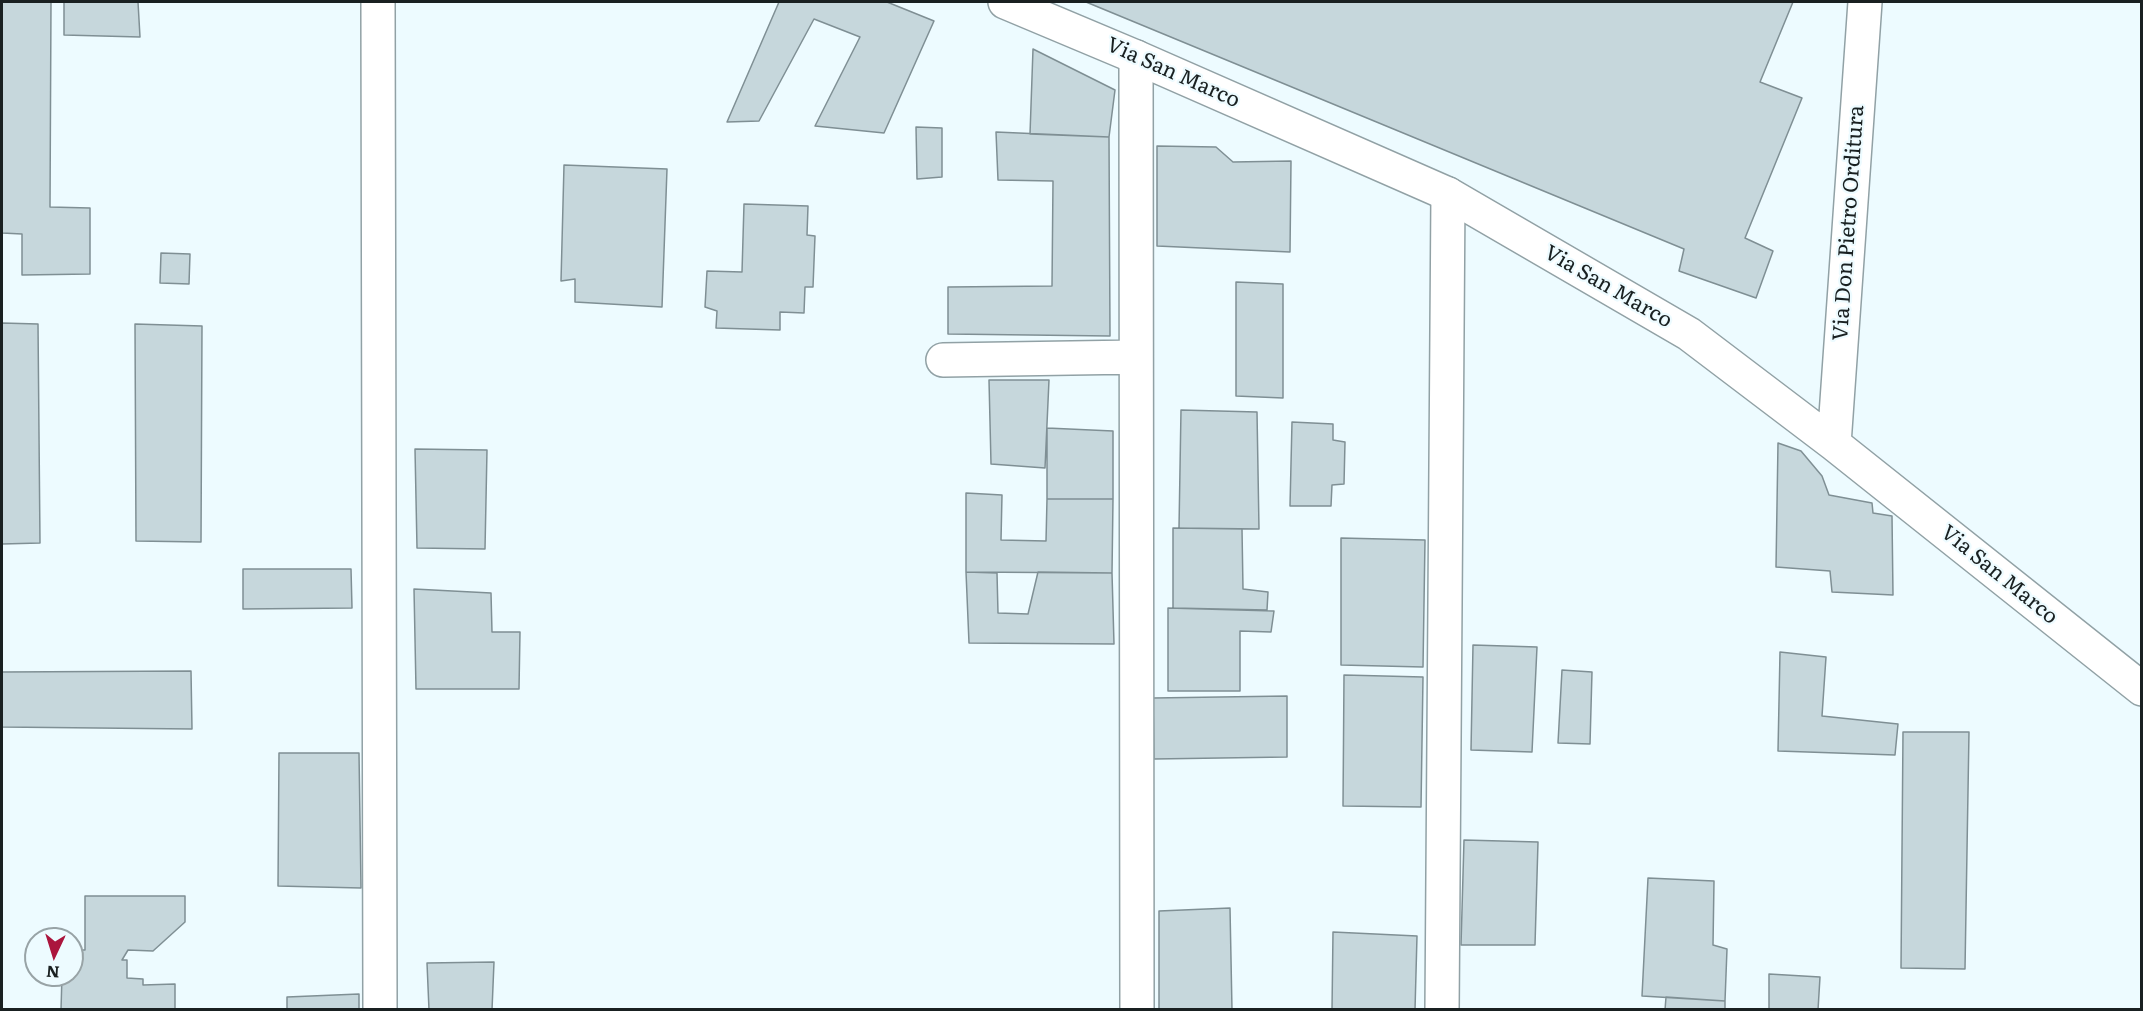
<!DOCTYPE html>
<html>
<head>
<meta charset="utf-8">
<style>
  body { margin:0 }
  #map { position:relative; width:2143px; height:1011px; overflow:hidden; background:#edfbff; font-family:Literata,serif }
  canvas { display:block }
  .frame { position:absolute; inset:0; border:3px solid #192021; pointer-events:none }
  .north { position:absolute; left:24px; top:927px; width:60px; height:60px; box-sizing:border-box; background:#edfbff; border:2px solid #98a3a6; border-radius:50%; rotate:184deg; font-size:16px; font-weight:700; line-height:24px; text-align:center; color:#192021 }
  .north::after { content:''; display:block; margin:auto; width:21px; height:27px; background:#ab153d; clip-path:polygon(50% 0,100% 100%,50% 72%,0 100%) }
</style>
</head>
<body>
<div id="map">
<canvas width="2143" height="1011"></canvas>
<div class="frame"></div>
<div class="north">N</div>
</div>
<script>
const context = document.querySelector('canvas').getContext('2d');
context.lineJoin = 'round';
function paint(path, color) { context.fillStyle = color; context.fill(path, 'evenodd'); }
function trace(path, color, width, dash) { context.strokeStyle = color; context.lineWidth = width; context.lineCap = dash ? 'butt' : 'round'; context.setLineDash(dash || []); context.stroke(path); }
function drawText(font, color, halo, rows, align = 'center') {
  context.font = font + ' Literata,serif'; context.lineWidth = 4.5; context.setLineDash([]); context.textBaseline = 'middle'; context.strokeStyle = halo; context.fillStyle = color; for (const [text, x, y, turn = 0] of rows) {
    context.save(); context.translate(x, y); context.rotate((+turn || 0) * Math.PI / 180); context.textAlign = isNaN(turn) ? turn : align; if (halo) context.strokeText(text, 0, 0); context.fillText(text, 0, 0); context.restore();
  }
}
const building = new Path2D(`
  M2 2H51L50 207 90 208V274L22 275V234L2 233Z
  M64 2H138L140 37 64 35Z
  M779 2H887L934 21 884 133 815 126 860 37 814 19 759 121 727 122Z
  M1086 2H1793L1760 82 1802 98 1745 238 1773 251 1756 298 1679 271 1684 249Z
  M1033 49 1115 90 1109 137 1030 134Z
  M916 127 942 128V177L917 179Z
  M996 132 1109 137 1110 336 948 334V287L1052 286 1053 181 998 180Z
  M1157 146 1216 147 1233 162 1291 161 1290 252 1157 246Z
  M564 165 667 169 662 307 575 302V279L561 281Z
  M744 204 808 206 807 235 815 236 813 287H805L804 313 780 312V330L716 328 717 311 705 307 707 271 742 272Z
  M161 253 190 254 189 284 160 283Z
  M1236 282 1283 284V398L1236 396Z
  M2 323 38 324 40 543 2 544Z
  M135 324 202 326 201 542 136 541Z
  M989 380H1049L1045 468 991 464Z
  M1181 410 1257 412 1259 529 1179 528Z
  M1292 422 1333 424V440L1345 442 1344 484 1332 485 1331 506H1290Z
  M1047 428 1113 431V499H1047Z
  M1778 443 1801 451 1822 476 1829 495 1872 503 1873 513 1892 516 1893 595 1832 592 1830 571 1776 567Z
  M415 449 487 450 485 549 417 548Z
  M966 493 1002 495 1001 540 1046 541 1047 499H1113L1112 573 966 572Z
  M1173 528 1242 529 1243 589 1268 592 1267 610 1173 608Z
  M1341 538 1425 540 1423 667 1341 665Z
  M243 569H351L352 608 243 609Z
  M966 572 997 573 998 613 1028 614 1038 572 1112 573 1114 644 969 643Z
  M414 589 491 593 492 632H520L519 689H416Z
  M1168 608 1274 611 1271 632 1240 631V691H1168Z
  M1473 645 1537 647 1532 752 1471 750Z
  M1780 652 1826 657 1822 716 1898 724 1895 755 1778 751Z
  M1562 670 1592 672 1590 744 1558 743Z
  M191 671 192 729 2 727V672Z
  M1344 675 1423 677 1421 807 1343 806Z
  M1287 696V757L1154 759 1153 698Z
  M1903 732H1969L1965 969 1901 968Z
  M279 753H359L361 888 278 886Z
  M1464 840 1538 842 1535 945H1461Z
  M1648 878 1714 881 1713 945 1727 949 1725 1001 1642 996Z
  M85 896H185V922L153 951 128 950 122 960H127V978L143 979V985L175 984V1010H61L62 975H72V950H85Z
  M1230 908 1232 1010H1159V911Z
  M1333 932 1417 936 1415 1010H1332Z
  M494 962 492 1010H429L427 963Z
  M1769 974 1820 977 1818 1010H1769Z
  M359 994V1010H287V997Z
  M1666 997 1725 1001V1010H1665Z`);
paint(building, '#c6d7dc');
trace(building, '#7f8f94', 1.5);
const street = new Path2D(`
  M378 2 380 1010
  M1136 57 1137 1010
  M943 360 1136 357
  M1442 1010 1448 194`);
const secondary = new Path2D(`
  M1005 2 1136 57 1448 194 1689 334 1834 444 2142 689
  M1834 444 1865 2`);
trace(street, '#91a1a5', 36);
trace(secondary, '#91a1a5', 36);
trace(street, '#fff', 33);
trace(secondary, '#fff', 33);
drawText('21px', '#192021', '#edfbff', [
  ["Via San Marco",1173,73,24],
  ["Via Don Pietro Orditura",1849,223,-86],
  ["Via San Marco",1608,287,30],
  ["Via San Marco",1999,575,39]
]);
</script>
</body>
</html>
